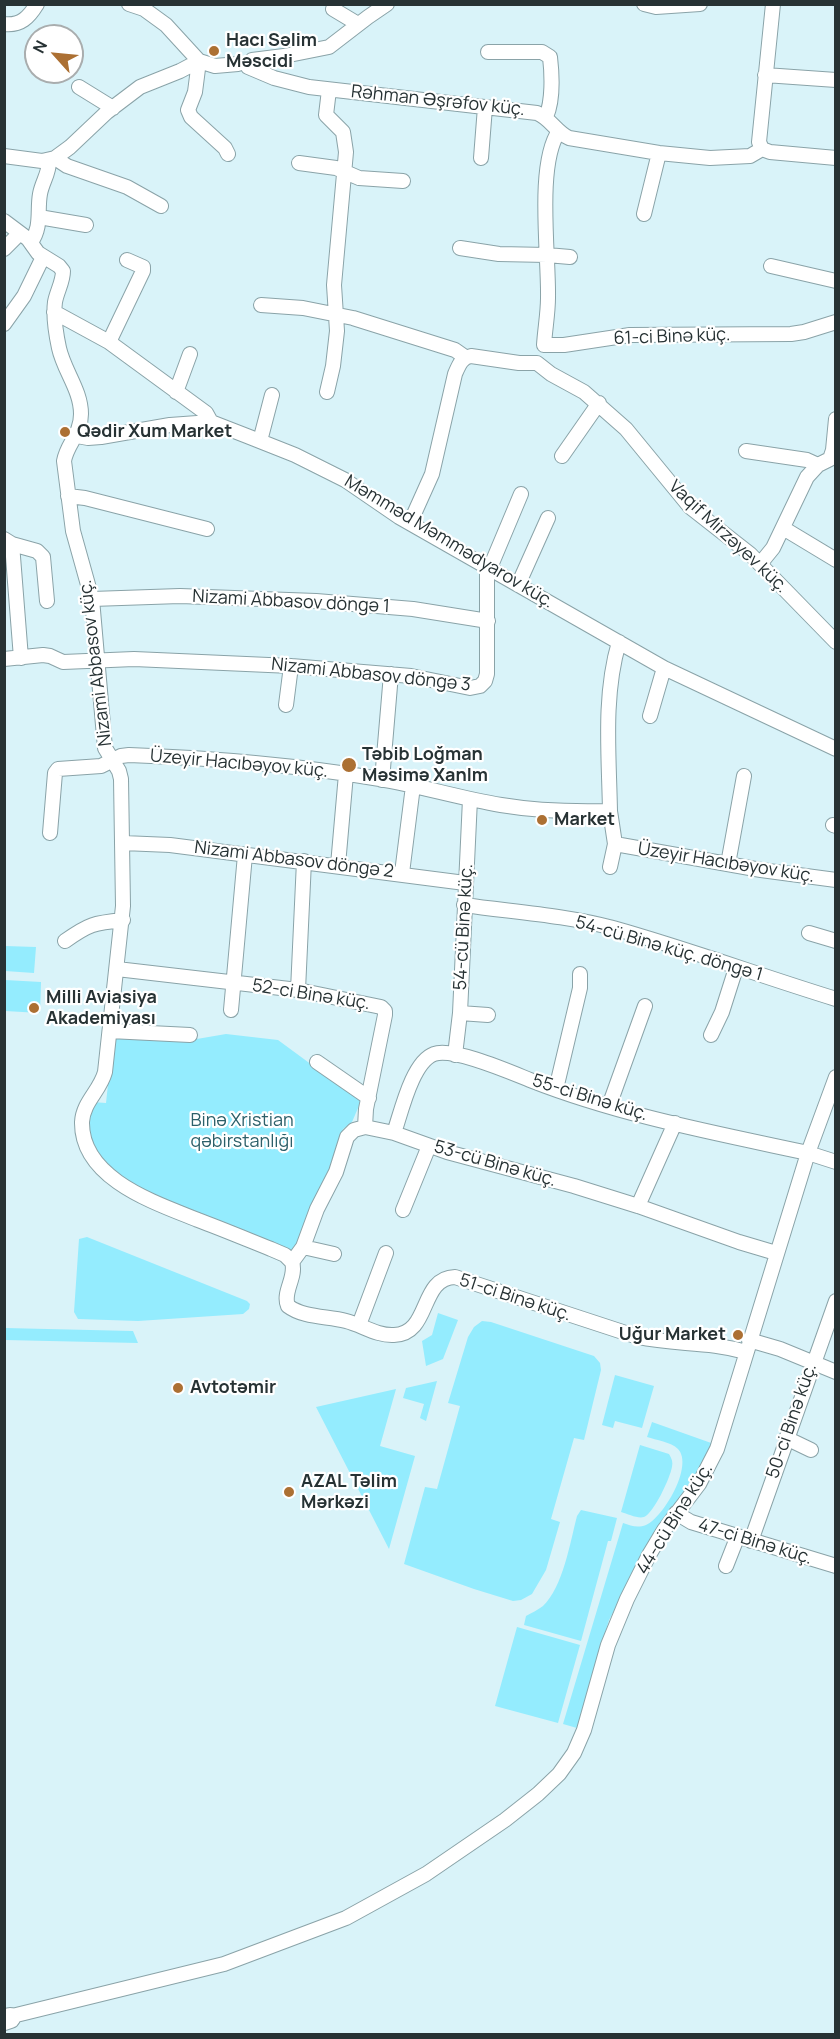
<!DOCTYPE html>
<html>
<head>
<meta charset="utf-8">
<style>
  body { margin:0 }
  #map { position:relative; width:840px; height:2039px; overflow:hidden; background:#d9f3f9; font-family:Manrope,sans-serif }
  canvas { display:block }
  .frame { position:absolute; inset:0; border:6px solid #273234; pointer-events:none }
  .north { position:absolute; left:24px; top:24px; width:60px; height:60px; box-sizing:border-box; background:#fff; border:2px solid #a9adae; border-radius:50%; rotate:297deg; font-size:16px; font-weight:700; line-height:24px; text-align:center; color:#273234 }
  .north::after { content:''; display:block; margin:auto; width:21px; height:27px; background:#ac7033; clip-path:polygon(50% 0,100% 100%,50% 72%,0 100%) }
</style>
</head>
<body>
<div id="map">
<canvas width="840" height="2039"></canvas>
<div class="frame"></div>
<div class="north">N</div>
</div>
<script>
const context = document.querySelector('canvas').getContext('2d');
context.lineJoin = 'round';
function paint(path, color) { context.fillStyle = color; context.fill(path, 'evenodd'); }
function trace(path, color, width, dash) { context.strokeStyle = color; context.lineWidth = width; context.lineCap = dash ? 'butt' : 'round'; context.setLineDash(dash || []); context.stroke(path); }
function drawText(font, color, halo, rows, align = 'center') {
  context.font = font + ' Manrope,sans-serif'; context.lineWidth = 4.5; context.setLineDash([]); context.textBaseline = 'middle'; context.strokeStyle = halo; context.fillStyle = color; for (const [text, x, y, turn = 0] of rows) {
    context.save(); context.translate(x, y); context.rotate((+turn || 0) * Math.PI / 180); context.textAlign = isNaN(turn) ? turn : align; if (halo) context.strokeText(text, 0, 0); context.fillText(text, 0, 0); context.restore();
  }
}
paint(new Path2D(`
  M5 946 36 947 34 973 5 971Z
  M5 980 41 982 40 1013 5 1011Z
  M226 1034 278 1040 361 1101 352 1122 343 1129 326 1183 297 1250 288 1253 148 1195 111 1170 98 1154 87 1130 92 1102 106 1103 113 1038 191 1040Z
  M87 1237 247 1301 250 1304 249 1309 243 1314 138 1321 78 1319 74 1312 79 1239Z
  M438 1313 458 1320 443 1359 426 1366 422 1341 432 1335Z
  M482 1321 491 1322 594 1356 600 1363 601 1370 584 1440 574 1438 551 1519 560 1522 546 1570 532 1594 521 1600 513 1601 474 1589 404 1564 425 1487 437 1489 460 1406 448 1403 468 1337 474 1327Z
  M5 1328 133 1331 138 1343 5 1340Z
  M615 1375 654 1386 642 1428 615 1421 613 1428 602 1425Z
  M437 1381 426 1421 420 1418 424 1404 403 1398 406 1388Z
  M396 1389 380 1446 415 1456 389 1549 316 1407Z
  M652 1422 714 1444 698 1471 659 1527 609 1620 577 1728 563 1724 623 1523C631 1526 638 1528 646 1525 663 1518 694 1466 678 1449 671 1442 656 1440 647 1437Z
  M640 1445 669 1454C672 1459 673 1462 672 1467 670 1478 654 1513 644 1517 638 1519 628 1514 621 1512Z
  M581 1510 617 1518 611 1541H608L581 1641 524 1625 526 1616C531 1613 538 1610 543 1606 563 1587 570 1543 577 1516Z
  M517 1627 580 1645 558 1723 495 1706Z`), '#94ecfe');
const minor = new Path2D(`
  M129 4 144 9 166 25 199 61 215 66 238 64
  M644 4 656 7 700 4
  M333 9 358 24
  M4 24C21 26 29 17 37 4
  M488 52H542L550 57C552 74 553 101 546 117
  M252 60 284 56 329 47 368 17 387 4
  M199 61 195 92 188 110 191 117 225 148 228 154
  M248 67 274 78 309 87 537 113C550 118 556 132 569 138L659 153 710 158 750 156 762 149
  M765 75 836 80
  M79 87 113 108
  M559 131C536 164 549 256 548 298 548 313 545 329 544 345H564L630 335 791 334 804 332 836 322
  M762 149 759 142 773 4
  M762 149 770 152 836 158
  M4 156 42 161 55 158 70 147 107 112 140 87 180 71 199 61
  M55 158 67 166 127 187 161 206
  M481 158 485 107
  M299 163 336 168 359 178 403 181
  M644 214 659 153
  M39 217 86 225
  M4 221 28 239 38 253 59 266 63 271C63 282 57 291 55 302 53 317 56 334 59 348 64 371 81 390 81 414 81 435 67 443 64 461L73 531 92 599 105 748 119 771 121 779 123 906 105 1072C100 1091 83 1102 82 1122 81 1179 156 1203 198 1220 222 1229 246 1239 271 1249L285 1255 292 1262
  M31 242C42 227 37 210 40 194 42 182 50 172 49 160
  M460 248 499 254 547 255 570 257
  M4 249 20 233
  M771 266 836 281
  M261 305 303 308 353 318 455 350 465 357
  M54 312 109 342 206 413 211 422
  M4 324 24 296 43 257
  M109 342 143 271V267L127 260
  M176 392 190 354
  M327 392 333 366 337 331 334 285 346 152 343 132 326 115 329 90
  M77 436 88 438 101 437 170 425 211 422 247 436 295 455 345 480 399 517 664 668 836 749
  M260 441 272 395
  M746 451 807 460 818 465
  M562 456 599 403
  M68 496 85 498 207 529
  M410 523 432 474 455 374C459 365 461 358 471 356L519 363H537L551 374 584 392 626 429 690 507 750 554 836 642
  M783 528 836 560
  M4 539 12 544 21 658
  M12 544 37 551 43 557 47 601
  M760 564 773 548 807 477 818 465 830 459 833 450 836 419
  M518 585 548 518
  M92 599 180 596 316 601 413 609 488 621
  M4 659 43 655 50 656 63 662 134 659 291 666 411 676 470 688 480 686 485 681 487 674V575L521 494
  M286 705 291 666
  M650 716 664 668
  M382 780 391 674
  M610 811C609 755 603 696 619 642
  M833 825 836 826
  M50 833 55 773 58 769 101 766 121 756 129 755C214 758 296 765 380 779 420 786 460 798 501 805 537 811 573 812 610 811L615 844 761 870 836 880
  M123 843 170 845 465 883
  M728 864 744 776
  M338 865 346 774
  M610 867 615 844
  M402 873 413 786
  M464 905C513 912 565 915 613 928 688 949 761 976 836 999
  M809 933 836 941
  M65 941C89 924 94 923 123 920
  M117 969 298 990 381 1007 385 1011V1015L366 1109 365 1127
  M298 990 304 861
  M231 1010 245 855
  M460 1013 488 1015
  M110 1031 190 1035
  M711 1035 722 1012 736 968
  M455 1055 460 1013 470 799
  M317 1062 369 1098
  M556 1089 580 988V974
  M609 1106 645 1006
  M394 1133C401 1113 412 1062 434 1054 453 1047 510 1072 530 1080 619 1115 715 1133 808 1153L836 1162
  M638 1206 675 1123
  M403 1210 429 1146
  M303 1247 334 1254
  M292 1262 303 1247 317 1209 336 1172 347 1137 354 1130 365 1127 394 1133 447 1152 574 1186 638 1206 739 1242 776 1253
  M292 1262C297 1277 282 1292 288 1306 304 1318 327 1316 346 1321 362 1325 377 1336 394 1335 431 1334 419 1278 455 1277L638 1337C675 1345 708 1341 746 1352
  M359 1325 386 1253
  M749 1340 780 1349 836 1372
  M786 1438 811 1450
  M676 1513 691 1522 836 1566
  M751 1541 836 1301
  M726 1566 737 1538
  M4 2018 224 1964 346 1918 426 1874 505 1820 538 1794 559 1774 574 1753 584 1730 608 1645 627 1599 649 1555 664 1530 699 1484 717 1449 808 1153 836 1077`);
const highway = new Path2D(`
  M4 2020 10 2018`);
trace(minor, '#8aa3a8', 16);
trace(highway, '#8aa3a8', 22);
trace(minor, '#fff', 14);
trace(highway, '#fff', 20);
for (const [x, y, r, color] of [
  [214,51,6,"#ac7033"],
  [65,432,6,"#ac7033"],
  [349,765,8,"#ac7033"],
  [542,820,6,"#ac7033"],
  [34,1008,6,"#ac7033"],
  [738,1335,6,"#ac7033"],
  [178,1388,6,"#ac7033"],
  [289,1492,6,"#ac7033"]
]) { const dot = new Path2D(); dot.arc(x, y, r, 0, 2 * Math.PI); context.fillStyle = color; context.fill(dot); trace(dot, '#fff', 2); }
drawText('bold 18px', '#273234', '#fff', [
  ["Hacı Səlim",226,41],
  ["Məscidi",226,62],
  ["Qədir Xum Market",77,432],
  ["Təbib Loğman",362,755],
  ["Məsimə Xanlm",362,776],
  ["Market",554,820],
  ["Milli Aviasiya",46,998],
  ["Akademiyası",46,1019],
  ["Uğur Market",726,1335,"right"],
  ["Avtotəmir",190,1388],
  ["AZAL Təlim",301,1482],
  ["Mərkəzi",301,1503]
], 'left');
drawText('18px', '#273234', '#fff', [
  ["Rəhman Əşrəfov küç.",438,101,6],
  ["61-ci Binə küç.",672,337,-2],
  ["Vaqif Mirzəyev küç.",728,537,43],
  ["Məmməd Məmmədyarov küç.",449,542,31],
  ["Nizami Abbasov döngə 1",291,602,3],
  ["Nizami Abbasov küç.",96,663,-97],
  ["Nizami Abbasov döngə 3",371,675,6],
  ["Üzeyir Hacıbəyov küç.",239,764,5],
  ["Nizami Abbasov döngə 2",294,860,7],
  ["Üzeyir Hacıbəyov küç.",726,863,9],
  ["54-cü Binə küç.",464,927,-87],
  ["54-cü Binə küç. döngə 1",669,949,16],
  ["52-ci Binə küç.",311,995,9],
  ["55-ci Binə küç.",590,1098,17],
  ["53-cü Binə küç.",495,1164,16],
  ["51-ci Binə küç.",515,1298,18],
  ["50-ci Binə küç.",792,1421,-71],
  ["44-cü Binə küç.",675,1519,-58],
  ["47-ci Binə küç.",755,1542,17]
]);
drawText('18px', '#2c606a', '#fff', [
  ["Binə Xristian",242,1121],
  ["qəbirstanlığı",242,1142]
]);
</script>
</body>
</html>
